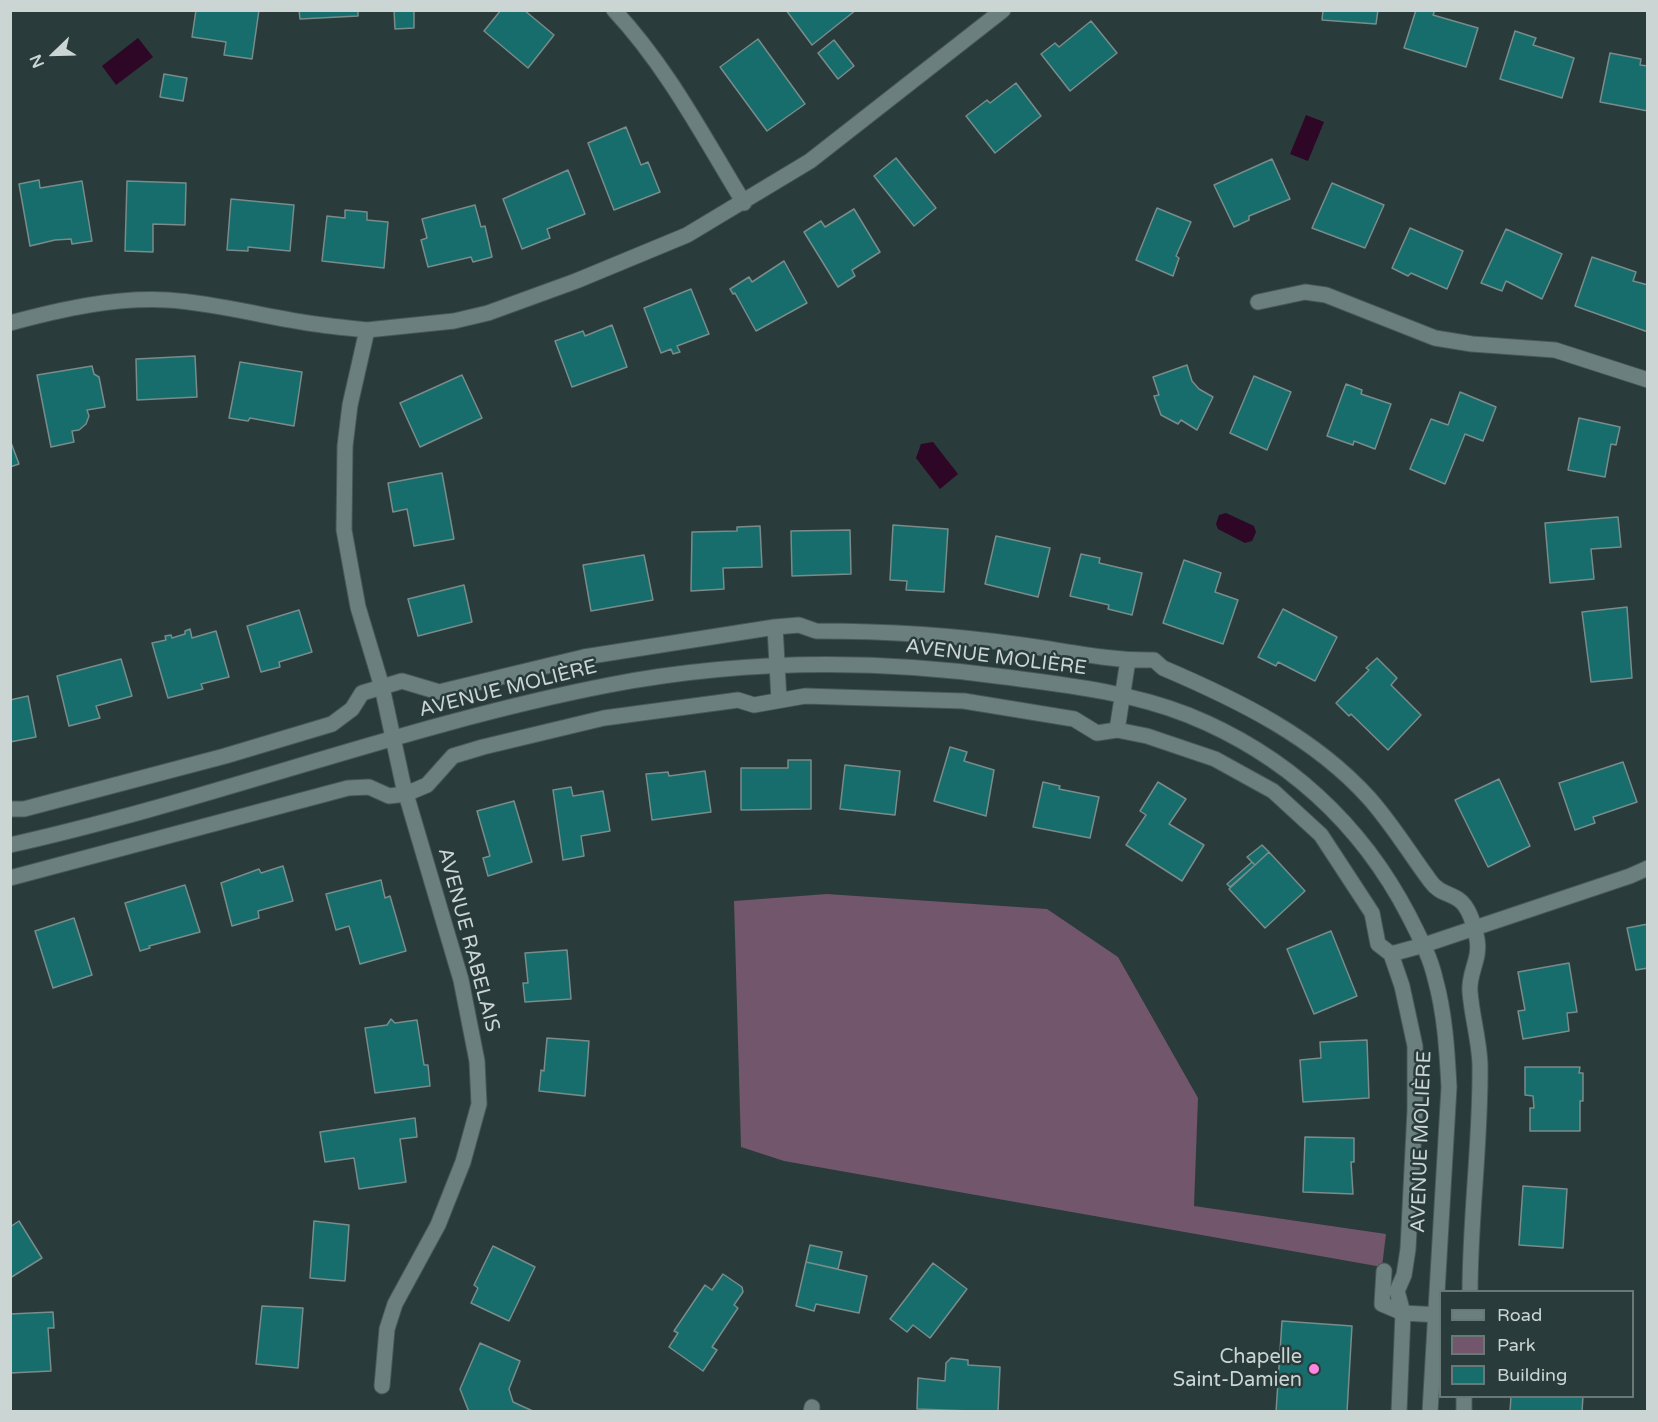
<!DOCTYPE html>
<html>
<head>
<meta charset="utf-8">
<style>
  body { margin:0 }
  #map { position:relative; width:1658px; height:1422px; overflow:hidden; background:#293b3a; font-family:"Varela Round",sans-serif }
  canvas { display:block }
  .frame { position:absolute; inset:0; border:12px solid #cad5d4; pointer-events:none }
  .legend { position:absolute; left:1439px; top:1290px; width:195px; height:108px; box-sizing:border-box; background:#293b3a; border:2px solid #697978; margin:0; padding:8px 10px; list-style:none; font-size:18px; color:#cad5d4 }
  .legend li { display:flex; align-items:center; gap:12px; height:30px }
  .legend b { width:30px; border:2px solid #697978 }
  .north { position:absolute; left:24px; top:24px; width:60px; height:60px; -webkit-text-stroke:4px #293b3a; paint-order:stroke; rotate:247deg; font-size:16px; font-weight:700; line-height:24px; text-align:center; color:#cad5d4 }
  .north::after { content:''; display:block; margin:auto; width:21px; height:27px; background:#cad5d4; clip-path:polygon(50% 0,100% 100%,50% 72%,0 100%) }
</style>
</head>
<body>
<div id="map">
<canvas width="1658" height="1422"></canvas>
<div class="frame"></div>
<ul class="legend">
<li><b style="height:8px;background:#6b807e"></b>Road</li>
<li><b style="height:16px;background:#72566b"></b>Park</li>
<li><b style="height:16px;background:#176d6b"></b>Building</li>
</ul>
<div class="north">N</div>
</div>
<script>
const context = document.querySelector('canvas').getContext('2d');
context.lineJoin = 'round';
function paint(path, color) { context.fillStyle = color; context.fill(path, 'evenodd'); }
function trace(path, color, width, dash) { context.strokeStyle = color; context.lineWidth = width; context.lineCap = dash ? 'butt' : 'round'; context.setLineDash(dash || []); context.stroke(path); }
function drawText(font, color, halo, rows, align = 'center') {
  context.font = font + ' "Varela Round",sans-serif'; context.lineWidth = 5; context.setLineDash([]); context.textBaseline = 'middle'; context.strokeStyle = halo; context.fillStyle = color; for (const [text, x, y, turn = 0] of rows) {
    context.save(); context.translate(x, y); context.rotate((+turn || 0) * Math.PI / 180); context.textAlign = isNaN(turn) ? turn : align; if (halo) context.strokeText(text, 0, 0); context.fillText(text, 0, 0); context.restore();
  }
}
paint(new Path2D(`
  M827 894 1047 909 1118 957 1198 1098 1194 1206 1386 1234 1382 1267 784 1161 741 1147 734 901Z`), '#72566b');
paint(new Path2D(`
  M138 38 153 57 116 85 102 66Z
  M1306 115 1324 122 1308 161 1290 154Z
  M933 442 958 474 940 489 916 458 921 444Z
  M1226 513 1254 526 1256 532 1252 541 1245 543 1218 529 1216 524 1219 515Z`), '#2e0727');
const building = new Path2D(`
  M196 10H259L252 59 224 55 226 42 192 37Z
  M299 10H358V16L300 19Z
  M394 10H414V28L395 29Z
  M501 10H524L554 35 528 68 484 31Z
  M786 10H856L812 45Z
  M1323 10H1378L1376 24 1322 20Z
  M1416 10H1435L1433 15 1478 28 1466 67 1404 48Z
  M1091 21 1117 53 1070 91 1041 54 1055 43 1059 47Z
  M1515 31 1536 38 1533 45 1574 58 1562 98 1500 79Z
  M758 39 805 104 767 131 720 67Z
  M834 40 854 66 838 79 818 53Z
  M1610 53 1641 59 1640 65 1648 66V111L1600 102Z
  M164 74 187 78 183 101 160 97Z
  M1016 83 1041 116 995 153 966 116 987 100 990 103Z
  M626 127 641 165 648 162 660 192 614 210 588 143Z
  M896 158 936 208 914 226 874 176Z
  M1272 159 1290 199 1249 216V220L1234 227 1214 185Z
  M568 170 585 214 547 229 550 238 522 249 503 199Z
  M39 180 40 188 82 181 92 241 72 244 71 239 55 240 30 246 19 184Z
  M127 181 186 183 185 225 153 224V252L125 251Z
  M1332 183 1384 205 1365 248 1312 228Z
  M231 199 294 205 290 251 248 247V251L227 250Z
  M475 205 481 227 485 226 492 257 473 262 471 257 428 267 421 240 427 238 422 219Z
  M1157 208 1191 222 1176 256 1179 258 1173 276 1136 260Z
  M854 209 880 252 852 270 855 276 838 287 804 232 821 221 825 227Z
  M345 210 367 212V220L388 222 384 268 322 261 327 216 345 218Z
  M1410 228 1463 251 1447 289 1411 273 1408 276 1392 268Z
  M1506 229 1562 254 1542 299 1506 281 1502 291 1481 283Z
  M1592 257 1636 272 1633 281 1648 285V332L1575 306Z
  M784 261 807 303 756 331 735 293 733 294 730 289 749 277 752 282Z
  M691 289 709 334 677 346 680 352 673 354 671 349 661 353 644 308Z
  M612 325 627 367 572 387 555 341 583 331 585 336Z
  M195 356 197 397 137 400 136 359Z
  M240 362 302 372 294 426 250 418 248 421 229 418Z
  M1187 365 1192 381 1199 389 1213 397 1197 430 1181 420 1178 424 1161 415 1154 396 1159 395 1153 377Z
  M92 366 94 374 99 377 105 407 87 410 89 416 86 424 79 430 72 431 74 442 51 447 37 375Z
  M462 375 482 418 420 447 400 403Z
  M1254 376 1291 392 1267 450 1230 433Z
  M1346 384 1362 390 1361 394 1391 404 1375 449 1354 441 1353 445 1327 436Z
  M1460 392 1496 407 1483 441 1465 434 1445 484 1410 469 1431 419 1448 425Z
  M1579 418 1620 427 1616 445 1611 444 1605 477 1568 470Z
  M10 440 19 464 10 467Z
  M442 473 454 539 414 546 407 509 393 512 388 483Z
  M1618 517 1621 547 1591 549 1594 579 1550 583 1545 523Z
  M893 525 948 529 944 592 906 590 907 581 890 580Z
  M760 526 762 567 723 568 724 589 691 591 692 532 737 531V527Z
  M850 530 851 574 792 576 791 531Z
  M996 536 1050 548 1038 597 985 584Z
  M1081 554 1100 558 1099 563 1142 573 1132 615 1108 609 1109 605 1070 596Z
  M644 555 653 600 591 611 583 565Z
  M1184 560 1221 573 1215 592 1238 600 1223 644 1163 623Z
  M464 585 472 622 418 636 408 599Z
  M1627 607 1632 678 1591 682 1582 612Z
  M1283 609 1337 637 1315 681 1278 662 1276 666 1258 657Z
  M299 610 312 652 279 662 280 667 261 672 247 626Z
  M190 629 192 638 216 631 229 677 201 684 203 689 168 698 152 643 166 640 165 636 171 635 172 638 185 634V631Z
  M1377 658 1397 678 1391 685 1421 715 1388 750 1351 714 1349 716 1336 703 1369 670 1366 668Z
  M121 659 132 696 96 706 100 718 69 726 57 676Z
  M28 696 36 737 10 742V700Z
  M950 747 967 752 964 761 994 770 986 816 934 801Z
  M788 760H811V809L741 810V768H788Z
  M1623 762 1637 802 1593 817 1595 823 1575 830 1559 783Z
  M845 765 900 771 895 815 840 809Z
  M705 771 711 812 652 820 646 774 668 772 669 776Z
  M1499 779 1530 846 1488 867 1455 800Z
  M1043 782 1060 786 1059 789 1099 797 1090 838 1033 827Z
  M1158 782 1186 799 1169 824 1204 845 1182 881 1126 845 1146 815 1140 811Z
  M571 787 573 796 603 791 610 831 581 836 584 856 563 860 553 790Z
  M514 801 532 862 488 876 483 858 490 856 477 811Z
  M1262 845 1269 852 1255 865 1247 857Z
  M1269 852 1305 891 1265 928 1229 889Z
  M1252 862 1255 865 1230 887 1227 884Z
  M283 866 293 901 258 911 259 918 232 926 221 883 259 869 261 873Z
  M381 880 385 898 390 896 406 951 360 964 349 926 336 930 326 894Z
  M185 885 200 932 149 946 150 948 140 951 125 903Z
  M74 918 92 975 53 988 35 931Z
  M1648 924V968L1636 970 1627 928Z
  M1331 931 1357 996 1314 1014 1287 949Z
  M567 950 571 999 525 1002 523 983H528L525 953Z
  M1569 963 1577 1012 1567 1013 1569 1031 1523 1039 1518 1011 1525 1010 1518 972Z
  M391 1019 395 1023 417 1020 424 1065H428L430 1086 375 1093 365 1028 387 1025Z
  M547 1038 589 1041 585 1096 539 1091 541 1070 544 1071Z
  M1367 1040 1369 1098 1303 1102 1300 1060 1321 1058 1320 1042Z
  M1525 1067H1580L1579 1073H1583V1101H1580V1131H1530V1108H1534L1533 1096 1525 1095Z
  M415 1118 417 1137 400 1139 406 1182 359 1189 354 1158 325 1162 320 1132Z
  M1305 1137 1354 1138V1162H1351L1353 1194 1303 1192Z
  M1523 1186 1567 1189 1563 1248 1519 1245Z
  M19 1221 42 1258 10 1278V1227Z
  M314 1221 349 1225 345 1281 310 1278Z
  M810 1245 842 1252 838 1269 806 1262Z
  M493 1246 535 1267 509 1321 471 1303 478 1288 474 1285Z
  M806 1262 867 1276 859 1313 816 1304 814 1311 796 1306Z
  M933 1263 967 1289 930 1338 913 1325 907 1332 890 1319Z
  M723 1274 742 1287 743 1292 734 1305 738 1308 712 1347 717 1350 703 1371 669 1347 678 1333 674 1331 705 1285 712 1290Z
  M262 1306 303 1308 298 1368 256 1364Z
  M53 1312 54 1328H48L51 1371 10 1373V1314Z
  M1282 1321 1352 1326 1347 1412H1276Z
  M480 1343 520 1361 509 1389 513 1402 535 1412H469L460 1389Z
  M951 1358 968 1360V1365L1000 1367 998 1412 917 1409 918 1378 945 1381 946 1363Z
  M1511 1396H1583L1582 1412H1510Z`);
paint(building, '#176d6b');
trace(building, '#788c8b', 1.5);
const service = new Path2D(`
  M775 627 779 700
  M1117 730 1128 660
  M10 809H24L225 756 332 724 352 709 362 693 402 681 439 692 584 657 775 627 799 625 816 631C885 631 953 635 1022 645 1067 651 1109 661 1154 660L1163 668C1238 700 1314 737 1369 798 1393 825 1410 854 1431 882 1438 892 1448 893 1458 899 1470 907 1474 926 1477 939 1481 959 1468 973 1470 992 1472 1017 1479 1039 1480 1064 1481 1140 1470 1216 1470 1292
  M10 878 348 788 369 787 389 796 406 794 427 785 453 756 483 747 604 718 738 700 754 705 805 696 964 701 1074 719 1097 733 1117 730 1147 736 1215 759 1273 791 1321 835 1372 913 1378 944 1391 954 1402 986 1415 1046V1110L1408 1249 1404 1275 1397 1291 1403 1313 1399 1412
  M1391 954 1424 945
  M1384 1271 1382 1304 1403 1313 1440 1315
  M1464 1412V1396`);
const minor = new Path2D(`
  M614 10C668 68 703 136 744 203
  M1258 302 1305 292 1326 295 1435 338 1472 344 1555 350 1648 380
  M10 323C62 309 115 297 168 300 216 303 261 316 308 323 327 326 347 328 367 330
  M10 845C212 800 407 724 609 685 739 660 874 659 1005 677 1066 685 1131 692 1188 715 1285 754 1361 823 1409 916 1419 936 1430 956 1435 978 1445 1014 1447 1050 1449 1087L1430 1412
  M1424 945 1630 876 1648 868
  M382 1386 387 1329 395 1304 438 1225 463 1162 479 1104 477 1061 461 980 403 784 382 687 358 607 344 530 345 446 350 405 367 330 454 321 488 313 576 281 687 235 810 161 1003 10
  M811 1412 812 1407`);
trace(service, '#485857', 17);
trace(minor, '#485857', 17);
trace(service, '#6b807e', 15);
trace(minor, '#6b807e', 15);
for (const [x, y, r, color] of [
  [1314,1369,6,"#fc86e3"]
]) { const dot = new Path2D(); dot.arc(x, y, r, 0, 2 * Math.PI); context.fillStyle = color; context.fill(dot); trace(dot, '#293b3a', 2); }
drawText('20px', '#cad5d4', '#293b3a', [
  ["AVENUE MOLIÈRE",996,658,7],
  ["AVENUE MOLIÈRE",508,689,-14],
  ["AVENUE RABELAIS",468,940,75],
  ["AVENUE MOLIÈRE",1422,1142,-88]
]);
drawText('20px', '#cad5d4', '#293b3a', [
  ["Chapelle",1302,1358],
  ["Saint-Damien",1302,1381]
], 'right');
</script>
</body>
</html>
